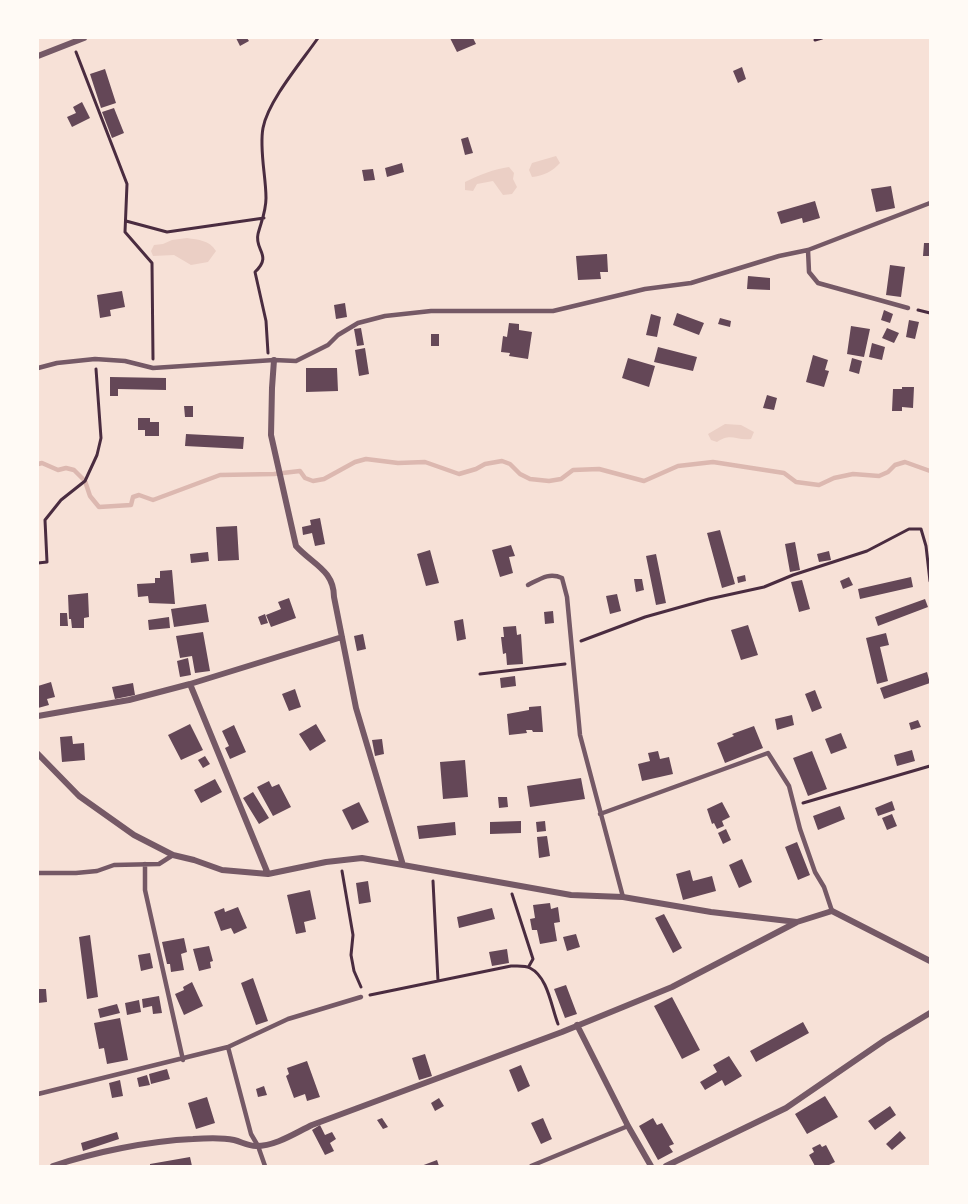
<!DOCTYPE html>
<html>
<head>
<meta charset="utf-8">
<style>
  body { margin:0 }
  #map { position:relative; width:968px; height:1204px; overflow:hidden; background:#f7e1d7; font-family:"DM Sans",sans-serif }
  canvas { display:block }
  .frame { position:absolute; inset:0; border:39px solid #fffaf5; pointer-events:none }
</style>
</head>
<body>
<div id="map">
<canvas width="968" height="1204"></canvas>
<div class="frame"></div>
</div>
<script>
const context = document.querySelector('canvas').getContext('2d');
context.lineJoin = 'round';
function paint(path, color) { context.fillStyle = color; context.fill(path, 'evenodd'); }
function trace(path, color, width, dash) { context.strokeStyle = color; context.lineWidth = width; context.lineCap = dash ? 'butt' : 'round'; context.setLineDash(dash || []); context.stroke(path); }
paint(new Path2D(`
  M556 156 560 163C553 171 543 176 532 177L529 170 532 163Z
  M509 167 514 173 513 179 517 187 512 194 503 195 493 181 477 184 473 191 465 190V182C479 175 494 169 509 167Z
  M187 238C199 240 209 240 216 251L208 262 191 265 174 255 153 256 151 251 154 245 163 244 172 240Z
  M725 424 741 425 754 432 751 439C736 441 731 432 717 442L711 440 708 434Z`), '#ebcfc5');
trace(new Path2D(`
  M38 464 42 463 58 470 66 468 74 470 85 481 90 496 99 507 131 505 133 497 139 495 153 500 220 475 274 474 300 471 305 478 313 481 324 479 355 462 366 459 398 463 425 462 459 474 476 469 485 464 502 461 510 464 520 474 530 479 549 481 561 479 573 470 599 469 644 481 678 466 713 462 784 473 796 482 819 485 834 478 853 474 879 476 888 472 895 465 905 462 930 471`), '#dcb8b0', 4.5);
paint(new Path2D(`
  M236 38H247L249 41 240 46Z
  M450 38H473L476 44 457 52Z
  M742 67 746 79 738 83 733 71Z
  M105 69 116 103 101 108 90 74Z
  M82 102 90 118 72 127 67 117 76 113 73 107Z
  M114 108 124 133 112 138 102 112Z
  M468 137 473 153 465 155 461 139Z
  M402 163 404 172 387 177 385 168Z
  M373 169 375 180 364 181 362 170Z
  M891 186 895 208 876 212 871 189Z
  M815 201 820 218 803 223 802 218 781 224 777 212Z
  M924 243H930V256H923Z
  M607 254 608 272H600L601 279 578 280 576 256Z
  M890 265 905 267 901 297 886 295Z
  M748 276 770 278V290L747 289Z
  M122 291 125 307 110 310 111 316 100 318 97 295Z
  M345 303 347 317 336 319 334 305Z
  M884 310 893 314 890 323 881 320Z
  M677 313 704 323 699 335 673 325Z
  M651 314 661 317 657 337 646 335Z
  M720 318 731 321 730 327 718 324Z
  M909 320 919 322 915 339 906 337Z
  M509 323 519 324V330L532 332 528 359 509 356 510 353 501 352 503 336 507 337Z
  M851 326 870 329 864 357 847 354Z
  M361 328 364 345 357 346 354 329Z
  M887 328 899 333 894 343 882 338Z
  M431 334H439V346H431Z
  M872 343 885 347 882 360 869 357Z
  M658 347 697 357 693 371 654 362Z
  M365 348 369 374 359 376 355 350Z
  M813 355 828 360 825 370 829 371 824 387 806 382Z
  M628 358 655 366 649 387 622 378Z
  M852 358 862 361 859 374 849 371Z
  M306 368H337L338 391 306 392Z
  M110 377 166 378V390L118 389V396H110Z
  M902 387H914L913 408 902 407V411H892L893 389H902Z
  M767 395 777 398 774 410 763 408Z
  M184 406H193V417H185Z
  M138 418H150V422H159V436H145V430H138Z
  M186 434 244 437 243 449 185 446Z
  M320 518 325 544 315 546 312 533 303 535 302 527 311 525 310 520Z
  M237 526 239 560 218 561 216 527Z
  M720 530 735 584 722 588 707 533Z
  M795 542 800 570 790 572 785 544Z
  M511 545 515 556 509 557 513 573 500 577 492 550Z
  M430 550 439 583 426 586 417 554Z
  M829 551 831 560 819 562 817 554Z
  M208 552 209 561 191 563 190 554Z
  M656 554 666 603 656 605 646 556Z
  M172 570 175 604 149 603 148 596 138 597 137 584 155 583V578H160V571Z
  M745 575 746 581 738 583 737 577Z
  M849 577 853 585 843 589 840 581Z
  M911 577 913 587 860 599 858 589Z
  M634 579H642L644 590 636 592Z
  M802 580 810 609 799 612 791 582Z
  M88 593 89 617 84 618V628H72L71 619H69L68 595Z
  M617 594 621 611 610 614 606 596Z
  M289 598 296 618 271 627 266 615 281 609 278 602Z
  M925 599 928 607 878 626 875 617Z
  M206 604 209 622 174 627 171 609Z
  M553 611 554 623 545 624 544 612Z
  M60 613H67L68 626H60Z
  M265 614 268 623 261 625 258 617Z
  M169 617 170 628 149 630 148 620Z
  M463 619 466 639 457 641 454 621Z
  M748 625 758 655 741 660 731 630Z
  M516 626 517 635 521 634 523 664 507 665 506 653 503 654 501 637H504L503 627Z
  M203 632 210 671 195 673 192 656 180 658 176 636Z
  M886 633 889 645 880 647 888 681 877 684 866 638Z
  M363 634 366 649 357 651 354 636Z
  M188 658 191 675 180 677 177 661Z
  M927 672 930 683 884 699 880 688Z
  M515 676 516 686 501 688 500 678Z
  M51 682 55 697 47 699 49 705 38 708V686Z
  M133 683 135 695 115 699 112 687Z
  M295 689 301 707 289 711 282 694Z
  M815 690 822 708 812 712 805 694Z
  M541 706 543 732H533L532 730H526L527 733 509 735 507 714 529 710V707Z
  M792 715 794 725 777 730 775 719Z
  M918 720 921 727 911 730 909 723Z
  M190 724 203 750 181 760 168 735Z
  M316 724 326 741 310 751 299 734Z
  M234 725 246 752 230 759 225 748 229 746 222 731Z
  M754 726 763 748 725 763 717 743 734 736 732 734Z
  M841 733 847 748 831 754 825 739Z
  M72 736 73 744 84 743 85 760 62 762 60 737Z
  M382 739 384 754 375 756 372 740Z
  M912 750 915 761 897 766 894 755Z
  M658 751 660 759 669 757 673 774 642 781 638 764 650 761 648 753Z
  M812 751 827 789 808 796 793 758Z
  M205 756 210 764 203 768 198 760Z
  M465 760 468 797 443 799 440 762Z
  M581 778 585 799 530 807 527 786Z
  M215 779 222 792 201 803 194 790Z
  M269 781 272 787 279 784 291 807 273 816 257 787Z
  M253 792 269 818 259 824 243 798Z
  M498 797H507L508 807 499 808Z
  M892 801 895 810 878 816 875 808Z
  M359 802 369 822 352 830 342 810Z
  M722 802 730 817 722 821 724 826 717 829 714 823 712 824 707 809Z
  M840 806 845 819 818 830 813 816Z
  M892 814 897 826 887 830 882 818Z
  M521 821V833L490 834V822Z
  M545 821 546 831 537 832 536 822Z
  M455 822 456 835 419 839 417 826Z
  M726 829 731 840 723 844 718 833Z
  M547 836 550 856 539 858 537 837Z
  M797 842 810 875 798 880 785 847Z
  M742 859 752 882 739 888 729 865Z
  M690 870 693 881 712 876 716 891 683 900 676 874Z
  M368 881 371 902 359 904 356 883Z
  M310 890 316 919 304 922 306 932 296 934 287 895Z
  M550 903 551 909 558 907 560 922 554 923 557 941 540 944 537 930H532L530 919 535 918 533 905Z
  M238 907 247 928 234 934 231 928 221 931 214 912 224 908 225 912Z
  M492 908 495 919 459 928 457 917Z
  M664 914 682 948 673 953 655 918Z
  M576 934 580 947 567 951 563 937Z
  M90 935 98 997 87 999 79 937Z
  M184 938 187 952 181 954 184 970 171 972 170 964H167L162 942Z
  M209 946 213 961 210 962 211 968 199 971 193 949Z
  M507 949 509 963 492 966 489 952Z
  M150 953 153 968 141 971 138 955Z
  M253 978 268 1021 256 1025 241 983Z
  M192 982 203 1006 184 1015 175 994 184 990 183 987Z
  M566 985 577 1014 565 1018 554 989Z
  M38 989H46L47 1002 38 1003Z
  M159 996 162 1013 153 1014 152 1006 143 1008 142 999Z
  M672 997 700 1050 682 1059 654 1006Z
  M139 1000 141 1012 127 1015 125 1003Z
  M117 1004 120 1013 100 1018 98 1009Z
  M120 1018 128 1060 107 1064 104 1048 99 1049 94 1023Z
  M803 1022 809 1033 756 1062 750 1051Z
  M425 1054 432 1076 419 1080 412 1058Z
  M729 1056 742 1076 725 1086 722 1080 705 1090 700 1082 717 1072 713 1065Z
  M307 1061 320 1097 307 1101 305 1094 294 1098 286 1076 289 1074 287 1068Z
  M521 1065 530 1086 518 1092 509 1070Z
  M167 1069 170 1079 151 1084 149 1074Z
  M147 1075 150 1085 139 1087 137 1078Z
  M120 1080 123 1096 112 1098 109 1083Z
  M264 1086 267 1095 258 1097 256 1089Z
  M825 1096 838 1117 807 1134 795 1114Z
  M207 1097 215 1123 196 1129 188 1103Z
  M439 1098 444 1106 435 1111 431 1103Z
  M890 1106 896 1115 875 1130 868 1121Z
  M382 1118 388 1127 383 1129 377 1120Z
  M543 1118 552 1139 541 1144 531 1123Z
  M653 1118 657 1125 662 1123 674 1144 669 1146 673 1152 658 1160 639 1126Z
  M320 1125 325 1135 332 1132 336 1139 330 1143 334 1151 325 1155 312 1130Z
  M900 1131 906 1138 892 1150 886 1144Z
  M117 1132 119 1139 83 1151 81 1143Z
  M820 1144 822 1147 826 1145 835 1162 827 1166H815L809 1155 814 1152 812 1148Z
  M190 1157 192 1166H150V1164Z
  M437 1160 439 1166H421Z`), '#644757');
trace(new Path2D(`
  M815 40 822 38
  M76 52 127 184 125 232 152 263 153 359
  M126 221 167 232 264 218
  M918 310 930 313
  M268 353 266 321 255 272C273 255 254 250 258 234 261 222 266 212 266 198 266 176 259 149 263 128 268 101 302 61 318 38
  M38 563 47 562 45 520 61 500 85 481 97 455 101 438 96 369
  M581 641 645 617 709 599 764 587 793 575 867 551 909 529H921L926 546 930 581
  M480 674 565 664
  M803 803 930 766
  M342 871 353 935 351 955 354 971 361 987
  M433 881 438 981
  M512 894 533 959 529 966
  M370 995 511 966C516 966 525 965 530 968 548 977 551 1006 558 1024`), '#4a2c40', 3);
trace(new Path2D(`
  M808 250 809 272 818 283 908 308
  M38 368 57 363 95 359 125 361 153 368 274 360 296 361 328 345 338 335 358 323 385 316 431 311H553L645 289 691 283 779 256 808 250 930 203
  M528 585C540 579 549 572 562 578L567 597 580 735 623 897
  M600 814 768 753 789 786 800 829 815 872 824 887 832 911
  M145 864V890L183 1060
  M38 873H76L97 871 114 865 159 864 173 855
  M228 1047 251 1134 258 1146 265 1166
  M38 1094 228 1047 288 1019 361 997
  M531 1166 628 1126`), '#755966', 4.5);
trace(new Path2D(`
  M38 56 84 38
  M274 360 272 388 271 435 296 546C312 564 334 570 334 597L356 708 403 865 571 895 623 897 711 912 797 922
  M190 684 268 874
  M38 716 129 700 190 684 342 637
  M38 754 79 796 134 835 173 855 194 860 222 870 268 874 326 862 362 858 403 865
  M577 1025 628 1126 651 1166
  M53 1166C95 1152 148 1141 193 1139 206 1138 221 1137 234 1140 242 1142 248 1146 256 1146 276 1146 295 1133 312 1125L562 1032 672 987 797 922 832 911 930 961
  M666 1166 786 1108 885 1040 930 1013`), '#755966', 6);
</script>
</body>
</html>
